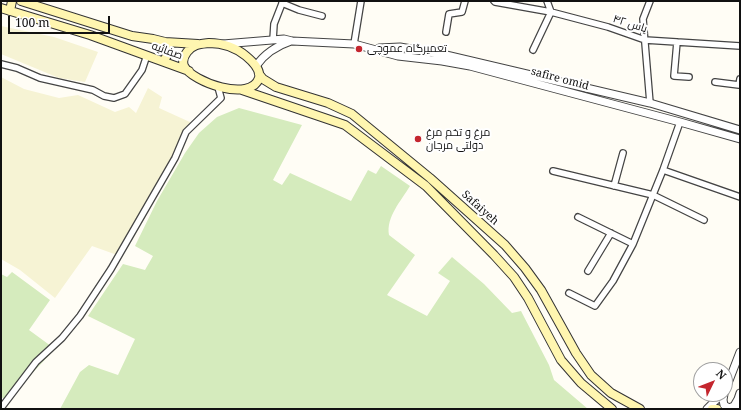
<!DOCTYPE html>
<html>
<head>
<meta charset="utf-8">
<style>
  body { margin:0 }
  #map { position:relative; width:741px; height:410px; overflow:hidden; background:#fffdf5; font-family:"Noto Serif",serif }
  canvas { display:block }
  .frame { position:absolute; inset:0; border:2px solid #111; pointer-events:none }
  .north { position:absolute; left:693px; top:362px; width:40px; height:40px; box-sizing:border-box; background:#fff; border:1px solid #a0a0a0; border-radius:50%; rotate:47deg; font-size:11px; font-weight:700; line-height:16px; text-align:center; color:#111 }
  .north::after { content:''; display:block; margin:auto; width:14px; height:18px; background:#c4262e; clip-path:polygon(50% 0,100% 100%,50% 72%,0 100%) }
  .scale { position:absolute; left:8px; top:16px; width:102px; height:18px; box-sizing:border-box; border:2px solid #111; border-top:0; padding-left:5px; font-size:12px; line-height:14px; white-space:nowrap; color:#111; -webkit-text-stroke:3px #fff; paint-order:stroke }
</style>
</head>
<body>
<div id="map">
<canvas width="741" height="410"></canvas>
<div class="frame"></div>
<div class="north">N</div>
<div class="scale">100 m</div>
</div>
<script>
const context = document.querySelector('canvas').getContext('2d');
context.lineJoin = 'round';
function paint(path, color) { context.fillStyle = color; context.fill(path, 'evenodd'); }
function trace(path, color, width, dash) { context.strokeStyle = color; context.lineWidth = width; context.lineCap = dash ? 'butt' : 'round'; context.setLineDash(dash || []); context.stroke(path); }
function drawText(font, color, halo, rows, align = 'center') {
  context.font = font + ' "Noto Serif",Cairo,serif'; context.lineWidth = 4; context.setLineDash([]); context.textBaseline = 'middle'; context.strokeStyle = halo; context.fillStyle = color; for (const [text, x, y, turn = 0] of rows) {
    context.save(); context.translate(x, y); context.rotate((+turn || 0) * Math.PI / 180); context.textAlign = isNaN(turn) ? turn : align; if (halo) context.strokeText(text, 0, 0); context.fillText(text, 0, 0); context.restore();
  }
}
paint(new Path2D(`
  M1 26 54 37 98 52 85 82 59 78 1 54Z
  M1 77 24 89 59 98 78 95 115 112 129 107 136 113 148 88 162 97 159 108 192 123 120 256 92 246 55 298 20 270 1 259Z`), '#f6f3d4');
paint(new Path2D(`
  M239 108 302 125 273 180 282 185 290 173 351 201 368 170 376 174 381 166 410 186C401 201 386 217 389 235L415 255 387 295 427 316 450 281 438 273 452 257 484 284 512 313 521 311 549 365 554 380 588 409H60L80 372 89 365 118 375 135 339 88 316 123 264 145 270 153 256 135 246 157 201 185 153 199 133 217 117Z
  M12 272 50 300 29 330 55 349 7 400 1 397V274L7 277Z`), '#d5ebbd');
const minor = new Path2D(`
  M494 1 495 2 551 12 533 50
  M547 1 551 12 608 27 645 40 740 46
  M650 1 643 19 650 103
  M282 3 299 10 322 16
  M446 32 449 14 462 12 465 1
  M273 40 274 24 283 1
  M677 42 674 76 689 77
  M354 44 361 1
  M1 64 17 68 40 78 93 90 104 96 114 98 125 94 142 70 147 55
  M715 82 739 85 740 79
  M663 170 740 197
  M553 171 653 195 704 220
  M614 186 623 153
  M578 217 633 244
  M588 271 611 233
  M569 293 595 306 613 281 633 244 663 170 680 122
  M1 408 36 362 62 338 80 316 111 269 175 158 186 132 221 98 218 87`);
const tertiary = new Path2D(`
  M223 44 284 39 292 41 354 44 398 56 442 61 470 66 680 122 740 139
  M379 48 400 47 446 55 650 103 740 130
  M256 66C265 53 276 46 291 41
  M725 391 740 352
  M724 394 723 400 724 405 729 408 734 406 738 399
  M707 409 722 394
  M739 409 738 399 740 393`);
const secondary = new Path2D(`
  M21 1 132 36 153 39 165 42 198 44
  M1 8 90 35 189 71
  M10 11 12 1
  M209 43C222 43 235 47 246 56 252 61 261 69 259 78 251 103 192 82 184 66 182 61 184 56 187 52 193 44 200 44 209 43Z
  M163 61C169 55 170 49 165 42
  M259 74 263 79 276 87 328 103 352 114 430 178 505 245 525 268 541 290 576 353 591 375 611 393 640 409
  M242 90 345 125 426 186 494 255 514 277 528 298 561 360 581 383 612 409
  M712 409H717`);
trace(minor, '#444', 8);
trace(tertiary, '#444', 9);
trace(secondary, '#333', 10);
trace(minor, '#fff', 5.5);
trace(tertiary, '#fff', 7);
trace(secondary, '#fff6b0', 8);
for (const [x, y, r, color] of [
  [359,49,4,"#c4262e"],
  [418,139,4,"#c4262e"]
]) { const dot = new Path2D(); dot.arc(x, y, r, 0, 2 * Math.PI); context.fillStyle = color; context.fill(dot); trace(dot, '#fff', 1.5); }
drawText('11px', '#111', '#fff', [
  ["یاس ۴۲",630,24,18],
  ["صفائیه",167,51,20],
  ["safire omid",560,79,15],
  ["Safaiyeh",480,208,42]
]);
drawText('11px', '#111', '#fff', [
  ["تعمیرگاه عموچی",367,49],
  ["مرغ و تخم مرغ",426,133],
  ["دولتی مرجان",426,146]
], 'left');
</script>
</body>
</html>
